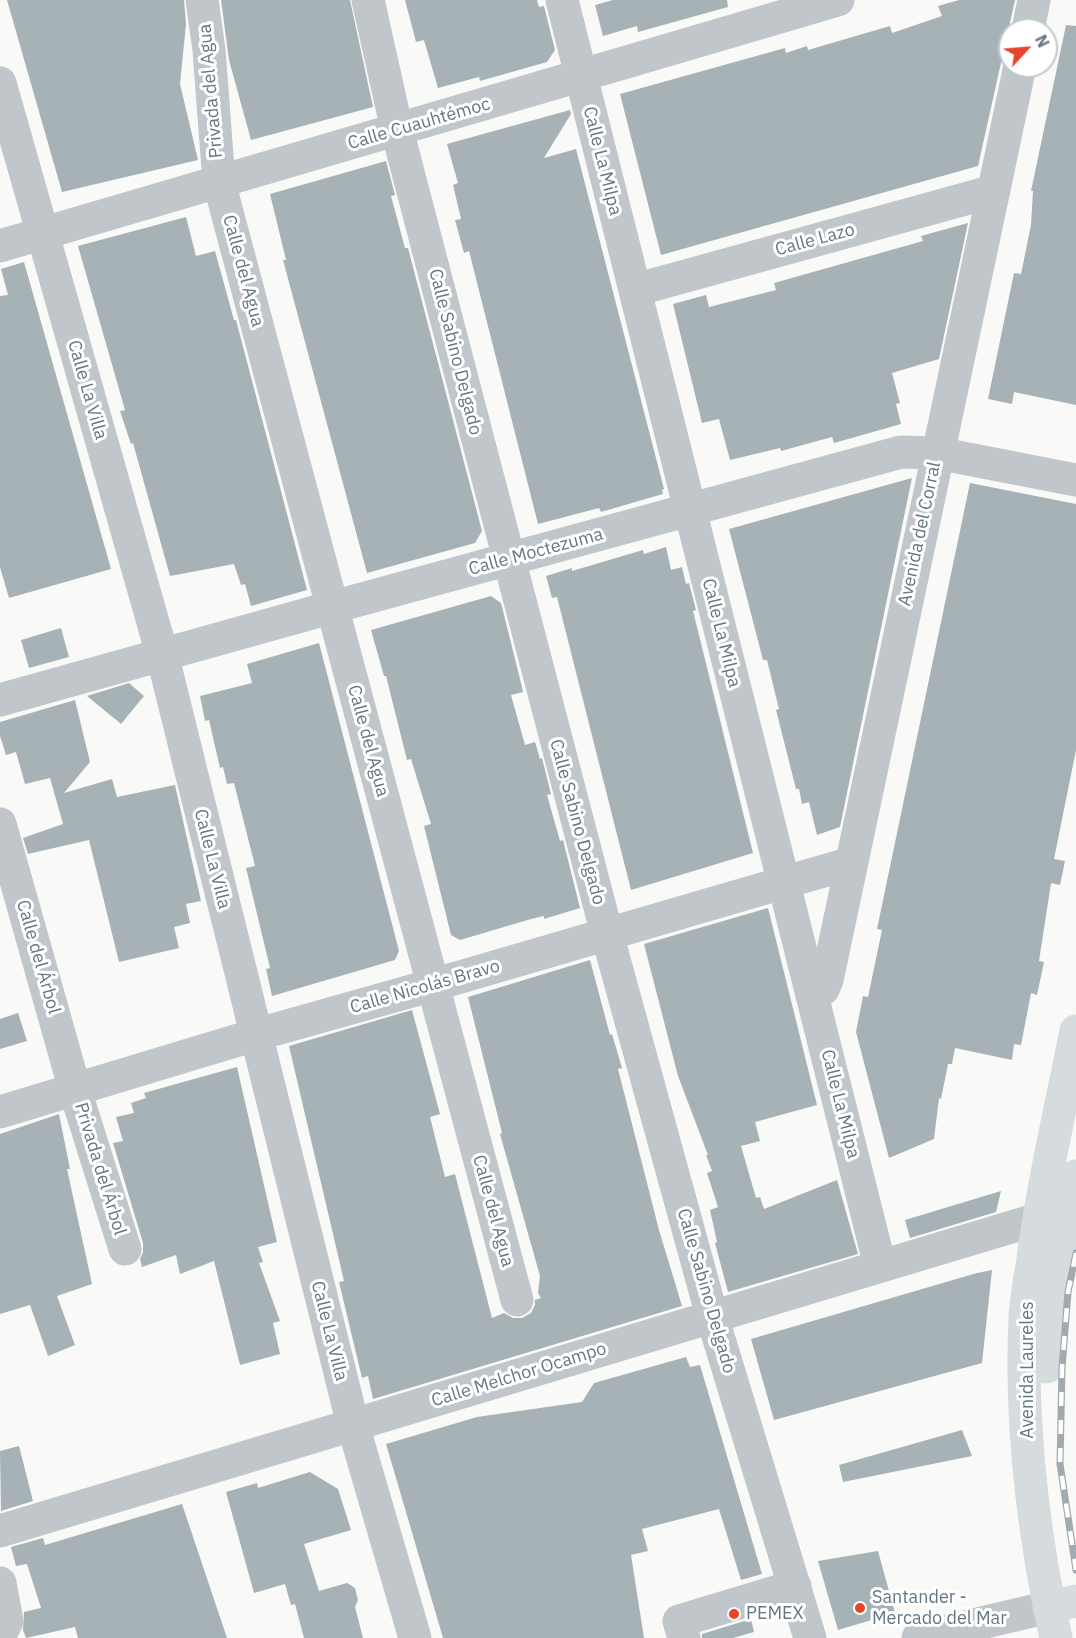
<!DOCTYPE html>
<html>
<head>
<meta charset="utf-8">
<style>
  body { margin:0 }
  #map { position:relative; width:1076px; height:1638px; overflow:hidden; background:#f9f9f7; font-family:"IBM Plex Sans",sans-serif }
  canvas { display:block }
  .north { position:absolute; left:998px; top:18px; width:60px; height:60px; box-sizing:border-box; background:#fff; border:2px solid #c1c9cd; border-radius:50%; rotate:64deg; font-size:16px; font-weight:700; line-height:24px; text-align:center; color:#647882 }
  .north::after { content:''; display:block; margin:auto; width:21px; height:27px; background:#e6442b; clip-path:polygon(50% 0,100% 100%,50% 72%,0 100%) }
</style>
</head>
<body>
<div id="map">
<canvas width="1076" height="1638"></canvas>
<div class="north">N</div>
</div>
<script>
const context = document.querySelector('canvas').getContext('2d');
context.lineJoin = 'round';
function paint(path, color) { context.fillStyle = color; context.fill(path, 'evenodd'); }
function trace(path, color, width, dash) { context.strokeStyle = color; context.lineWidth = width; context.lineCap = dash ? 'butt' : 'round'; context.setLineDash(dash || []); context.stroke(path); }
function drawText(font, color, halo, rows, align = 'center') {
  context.font = font + ' "IBM Plex Sans",sans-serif'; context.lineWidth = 6; context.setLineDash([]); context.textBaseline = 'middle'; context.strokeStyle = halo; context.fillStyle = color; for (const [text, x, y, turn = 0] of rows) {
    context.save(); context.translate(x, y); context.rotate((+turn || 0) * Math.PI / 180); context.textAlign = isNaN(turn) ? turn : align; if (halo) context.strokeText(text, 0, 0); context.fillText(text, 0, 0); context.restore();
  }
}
paint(new Path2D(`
  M7 0H184L186 24 180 84 198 160 62 192Z
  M221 0H350L373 107 251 140 229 60Z
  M405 0H537L539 7 544 6 555 50 547 62 480 81 479 77 438 88 424 40 416 42Z
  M613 0H727L728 7 638 32 637 26 603 36 595 5Z
  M959 0H1015L978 166 661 255 620 94 785 48 786 53 807 46 808 50 890 26 892 33 942 16 938 6Z
  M1066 25 1076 26V405L1014 392 1012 404 988 399 1014 273 1021 274 1031 225 1033 191H1031Z
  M570 110 571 114 544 158 576 149 664 489 662 490 663 494 601 512 599 508 538 524 469 251 464 253 455 220 461 219 453 185 458 183 447 144Z
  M386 161 395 195 391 196 405 248H408L482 531 475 543 367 573 283 260H286L270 194Z
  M186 217 196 256 215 251 234 320H236L307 590 251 606 245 584 241 585 234 564 170 576 133 443 131 444 120 411 125 410 78 246Z
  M968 223 939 359 892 373 900 403 896 404 901 424 834 443 832 437 781 451 780 448 730 460 719 419 702 423 673 304 706 295 709 307 776 290 774 283 923 241 921 236Z
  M24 262 111 569 9 598 0 567V296L8 295 1 269Z
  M912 478 840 827 817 835 809 802 802 804 799 789H796L776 710 779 709 767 660H763L729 529Z
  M970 483 1076 504V750L1054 859 1065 861 1060 885 1051 883 1039 961 1044 962 1037 995 1031 993 1021 1045 1014 1044 1012 1060 955 1048 952 1064H948L941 1099 939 1098 934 1139 889 1158 856 1032 863 996 868 997 882 930 877 929Z
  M666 547 671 570 682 567 686 584 689 583 696 610 693 611 753 853 631 890 557 597 552 598 546 576 572 568V571L643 550 644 554Z
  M491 596 501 603 519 675 523 692 511 695 525 745 535 742 540 759 542 758 551 794 547 795 560 841 563 840 580 908 544 919V916L531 919 460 940 451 935 424 826 431 824 411 759 407 760 386 676H384L371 630Z
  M61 628 69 657 29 668 21 640Z
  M319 643 399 951 395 960 272 996 266 969 270 968 246 868 255 866 234 783 227 784 223 767 220 768 209 720 205 721 200 696 252 683 247 664Z
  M129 683 144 696 121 724 87 696Z
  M75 700 90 762 64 793 112 779 117 797 175 785 201 901 186 904 190 923 174 927 179 948 119 962 89 840 28 854 23 838 63 824 50 778 25 784 16 752 6 755 0 736V722Z
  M768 908 817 1105 755 1122 760 1141 741 1146 756 1198 760 1197 764 1209 837 1180 858 1254 728 1292 715 1243 717 1242 710 1210 718 1207 707 1173 712 1171 706 1155H708L678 1076 644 944Z
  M590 960 610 1035 612 1034 622 1068 618 1069 659 1230 682 1306 373 1399 368 1376 362 1378 339 1282 344 1281 289 1046 412 1010 440 1114 430 1117 445 1177 455 1174 492 1318 504 1313 513 1318H522L531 1313 535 1305V1300L541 1298 538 1293 540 1276 500 1134 502 1133 468 997Z
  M18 1013 27 1041 0 1049V1019Z
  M237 1067 277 1242 258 1247 263 1262 259 1263 280 1321 273 1323 280 1354 240 1365 214 1261 180 1274 176 1255 142 1267 140 1259 143 1252V1243L113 1143 123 1141 116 1117 134 1113 131 1103 146 1098 144 1093Z
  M59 1114 70 1169H67L92 1284 57 1296 75 1345 48 1356 30 1305 0 1314V1134Z
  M1001 1191 996 1212 910 1238 905 1220Z
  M992 1270 982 1363 774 1420 751 1339 977 1273Z
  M686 1357 690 1367 700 1365 762 1574 741 1580 719 1509 642 1529 648 1551 631 1555 644 1638H443L386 1444 477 1417 582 1402 594 1383Z
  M962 1430 972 1456 843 1482 839 1465Z
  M19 1446 33 1501 1 1511 0 1451Z
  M310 1472 338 1489 351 1530 304 1544 319 1591 347 1583 355 1588 358 1600 355 1607 363 1638H304L295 1604 291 1605 285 1584 254 1593 226 1492 257 1483 258 1488Z
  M182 1504 227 1638H78L75 1627 26 1638 23 1630 24 1612 41 1608 27 1564 16 1566 11 1547 43 1538 45 1545Z
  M878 1551 895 1613 838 1630 818 1561Z
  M751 1619 754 1632 733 1638H702V1634Z`), '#a7b2b6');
trace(new Path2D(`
  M202 0 209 50 219 182 517 1300
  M368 0 397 130 607 934 712 1316 810 1638
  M562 0 880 1266
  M1028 30 1034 0
  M0 83 162 654 353 1425 415 1638
  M0 246 838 0
  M635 290 994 191
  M0 700 333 607 901 452 937 453 1076 480
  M0 824 75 1090 125 1249
  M814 996 823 989 827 980 1020 66
  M0 1112 255 1035 433 985 851 863
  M0 1531 1038 1219
  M0 1583 7 1621 0 1635
  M684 1638 679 1621 795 1586
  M918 1638 1049 1607`), '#c0c6c9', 33);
trace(new Path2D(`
  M1047 1367C1048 1301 1063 1240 1076 1176
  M1049 1607 1076 1601
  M1056 1638C1033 1533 1020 1426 1025 1318 1026 1298 1030 1278 1033 1259 1043 1183 1061 1107 1076 1031`), '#d6dbde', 33);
const rail = new Path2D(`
  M1076 1253 1068 1292 1062 1368 1060 1464 1076 1570`);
trace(rail, '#a1aaaf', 7);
trace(rail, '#fff', 4.5, [14]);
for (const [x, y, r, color] of [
  [860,1608,6,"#e6442b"],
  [734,1614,6,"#e6442b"]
]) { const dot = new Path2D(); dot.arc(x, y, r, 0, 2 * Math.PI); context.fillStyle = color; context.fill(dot); trace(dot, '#fff', 2); }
drawText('18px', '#647882', '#fff', [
  ["Privada del Agua",211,91,-95],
  ["Calle Cuauhtémoc",419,124,-16],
  ["Calle La Milpa",602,161,76],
  ["Calle Lazo",815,240,-15],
  ["Calle del Agua",243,271,75],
  ["Calle Sabino Delgado",455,352,76],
  ["Calle La Villa",87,390,74],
  ["Avenida del Corral",920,534,-78],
  ["Calle Moctezuma",536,552,-15],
  ["Calle La Milpa",721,633,76],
  ["Calle del Agua",368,741,75],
  ["Calle Sabino Delgado",577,822,75],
  ["Calle La Villa",212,859,76],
  ["Calle del Árbol",38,957,74],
  ["Calle Nicolás Bravo",425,987,-16],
  ["Calle La Milpa",840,1104,76],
  ["Privada del Árbol",100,1169,73],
  ["Calle del Agua",493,1211,75],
  ["Calle Sabino Delgado",706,1291,74],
  ["Calle La Villa",329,1331,76],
  ["Avenida Laureles",1028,1370,-90],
  ["Calle Melchor Ocampo",519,1375,-17]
]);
drawText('18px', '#647882', '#fff', [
  ["Santander -",872,1598],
  ["Mercado del Mar",872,1619],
  ["PEMEX",746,1614]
], 'left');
</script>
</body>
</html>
